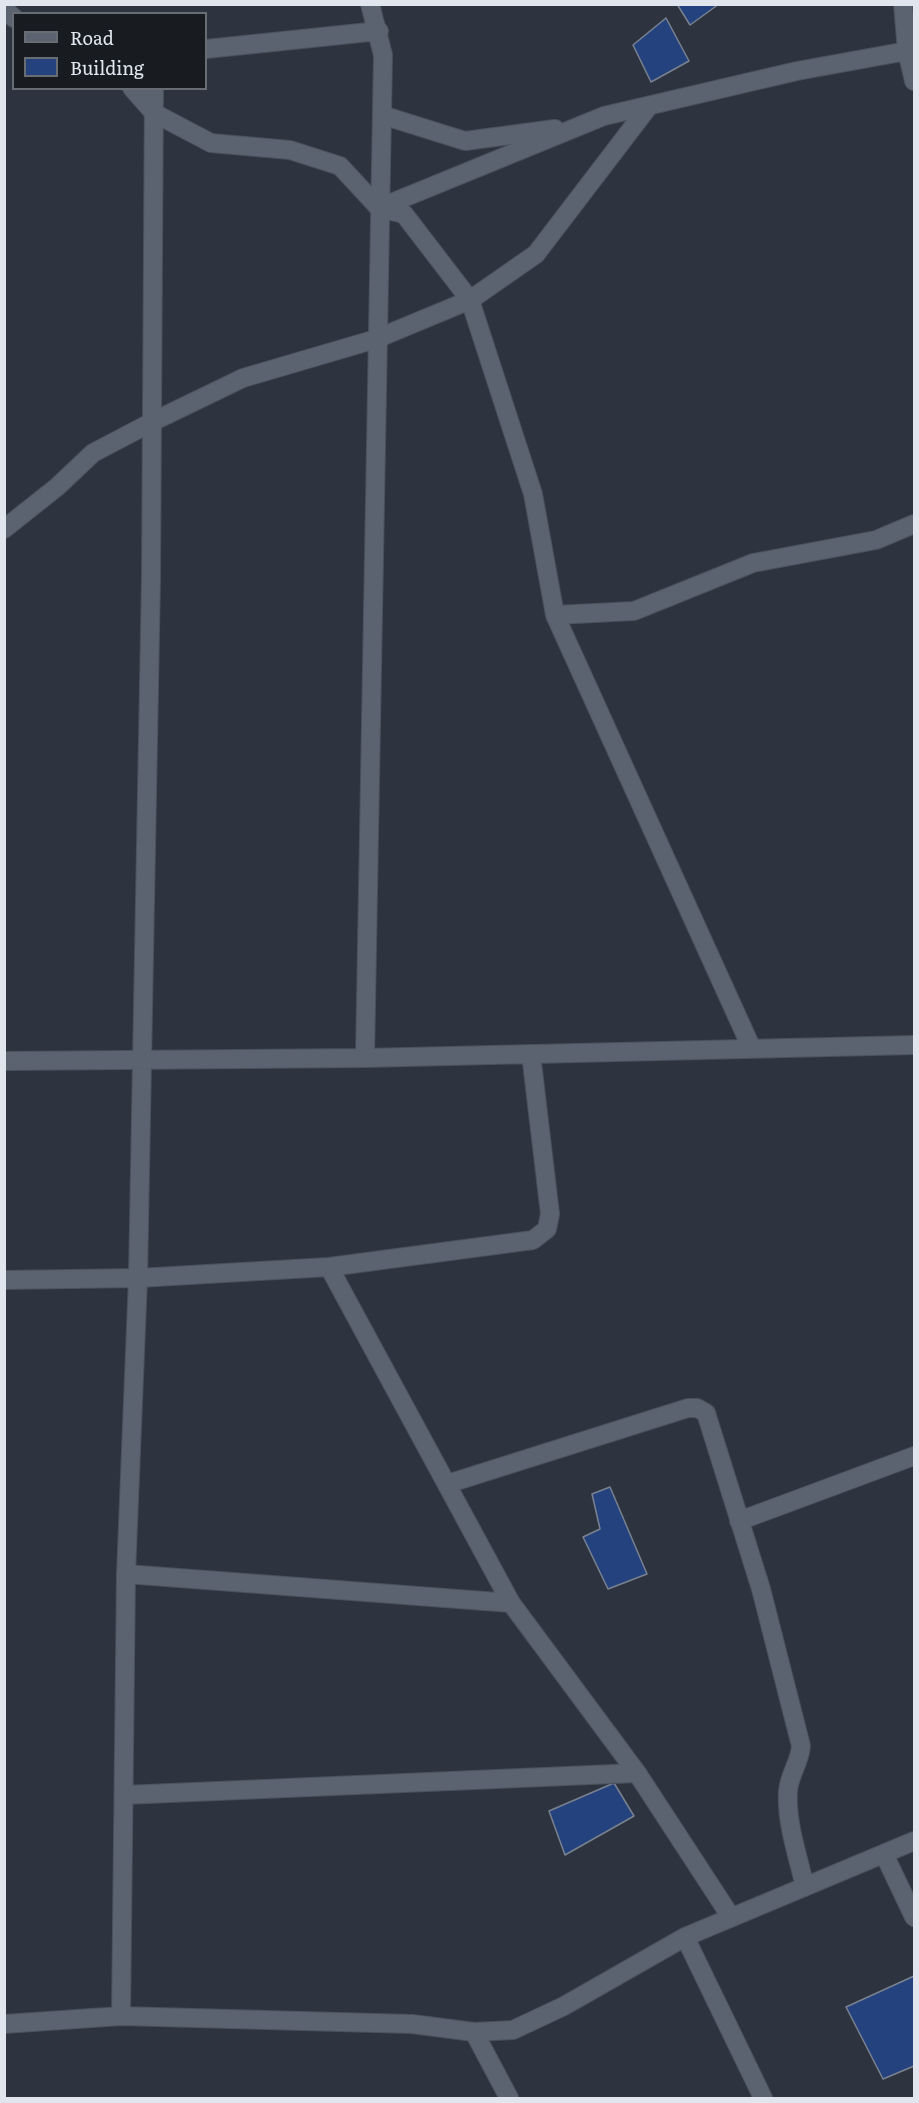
<!DOCTYPE html>
<html>
<head>
<meta charset="utf-8">
<style>
  body { margin:0 }
  #map { position:relative; width:919px; height:2103px; overflow:hidden; background:#2d3440; font-family:Literata,serif }
  canvas { display:block }
  .frame { position:absolute; inset:0; border:6px solid #e1e6ee; pointer-events:none }
  .legend { position:absolute; left:12px; top:12px; width:195px; height:78px; box-sizing:border-box; background:#181c21; border:2px solid #686d73; margin:0; padding:8px 10px; list-style:none; font-size:18px; color:#e1e6ee }
  .legend li { display:flex; align-items:center; gap:12px; height:30px }
  .legend b { width:30px; border:2px solid #686d73 }
</style>
</head>
<body>
<div id="map">
<canvas width="919" height="2103"></canvas>
<div class="frame"></div>
<ul class="legend">
<li><b style="height:8px;background:#5b6371"></b>Road</li>
<li><b style="height:16px;background:#23427e"></b>Building</li>
</ul>
</div>
<script>
const context = document.querySelector('canvas').getContext('2d');
context.lineJoin = 'round';
function paint(path, color) { context.fillStyle = color; context.fill(path, 'evenodd'); }
function trace(path, color, width, dash) { context.strokeStyle = color; context.lineWidth = width; context.lineCap = dash ? 'butt' : 'round'; context.setLineDash(dash || []); context.stroke(path); }
const building = new Path2D(`
  M677 4H719L690 25Z
  M666 18 689 61 651 82 633 45Z
  M610 1487 647 1574 608 1589 583 1537 600 1529 592 1494Z
  M614 1783 634 1816 565 1855 549 1811Z
  M914 1976V2066L883 2079 846 2007Z`);
paint(building, '#23427e');
trace(building, '#7a8290', 1.5);
const minor = new Path2D(`
  M903 4 907 51 914 81
  M4 9 14 18
  M206 49 379 31
  M132 88 154 113 211 143 290 150 340 166 379 208 404 214 470 300 533 494 555 615 752 1049
  M382 115 465 141 555 129
  M379 208 604 116 797 71 907 51 914 40
  M4 529 57 487 93 453 152 422 243 378 376 339 470 300 536 254 649 106
  M555 615 634 611 753 563 876 540 914 524
  M365 1058 383 55 370 4
  M4 1061 365 1058 914 1045
  M329 1267 511 1603 637 1773 731 1917
  M4 1280 138 1278 329 1267 533 1240 547 1229 550 1214 531 1054
  M447 1484 688 1408H697L706 1413 761 1589 801 1746C800 1762 789 1775 788 1791 786 1823 798 1856 805 1887
  M739 1521 914 1456
  M126 1574 511 1603
  M124 1795 637 1773
  M884 1854 914 1917
  M685 1937 763 2098
  M121 2016 126 1574 138 1278 151 578 154 88
  M4 2024 121 2016 412 2024 474 2032 513 2030 564 2006 685 1937 914 1841
  M474 2032 509 2098`);
trace(minor, '#4a515b', 20);
trace(minor, '#5b6371', 18);
</script>
</body>
</html>
